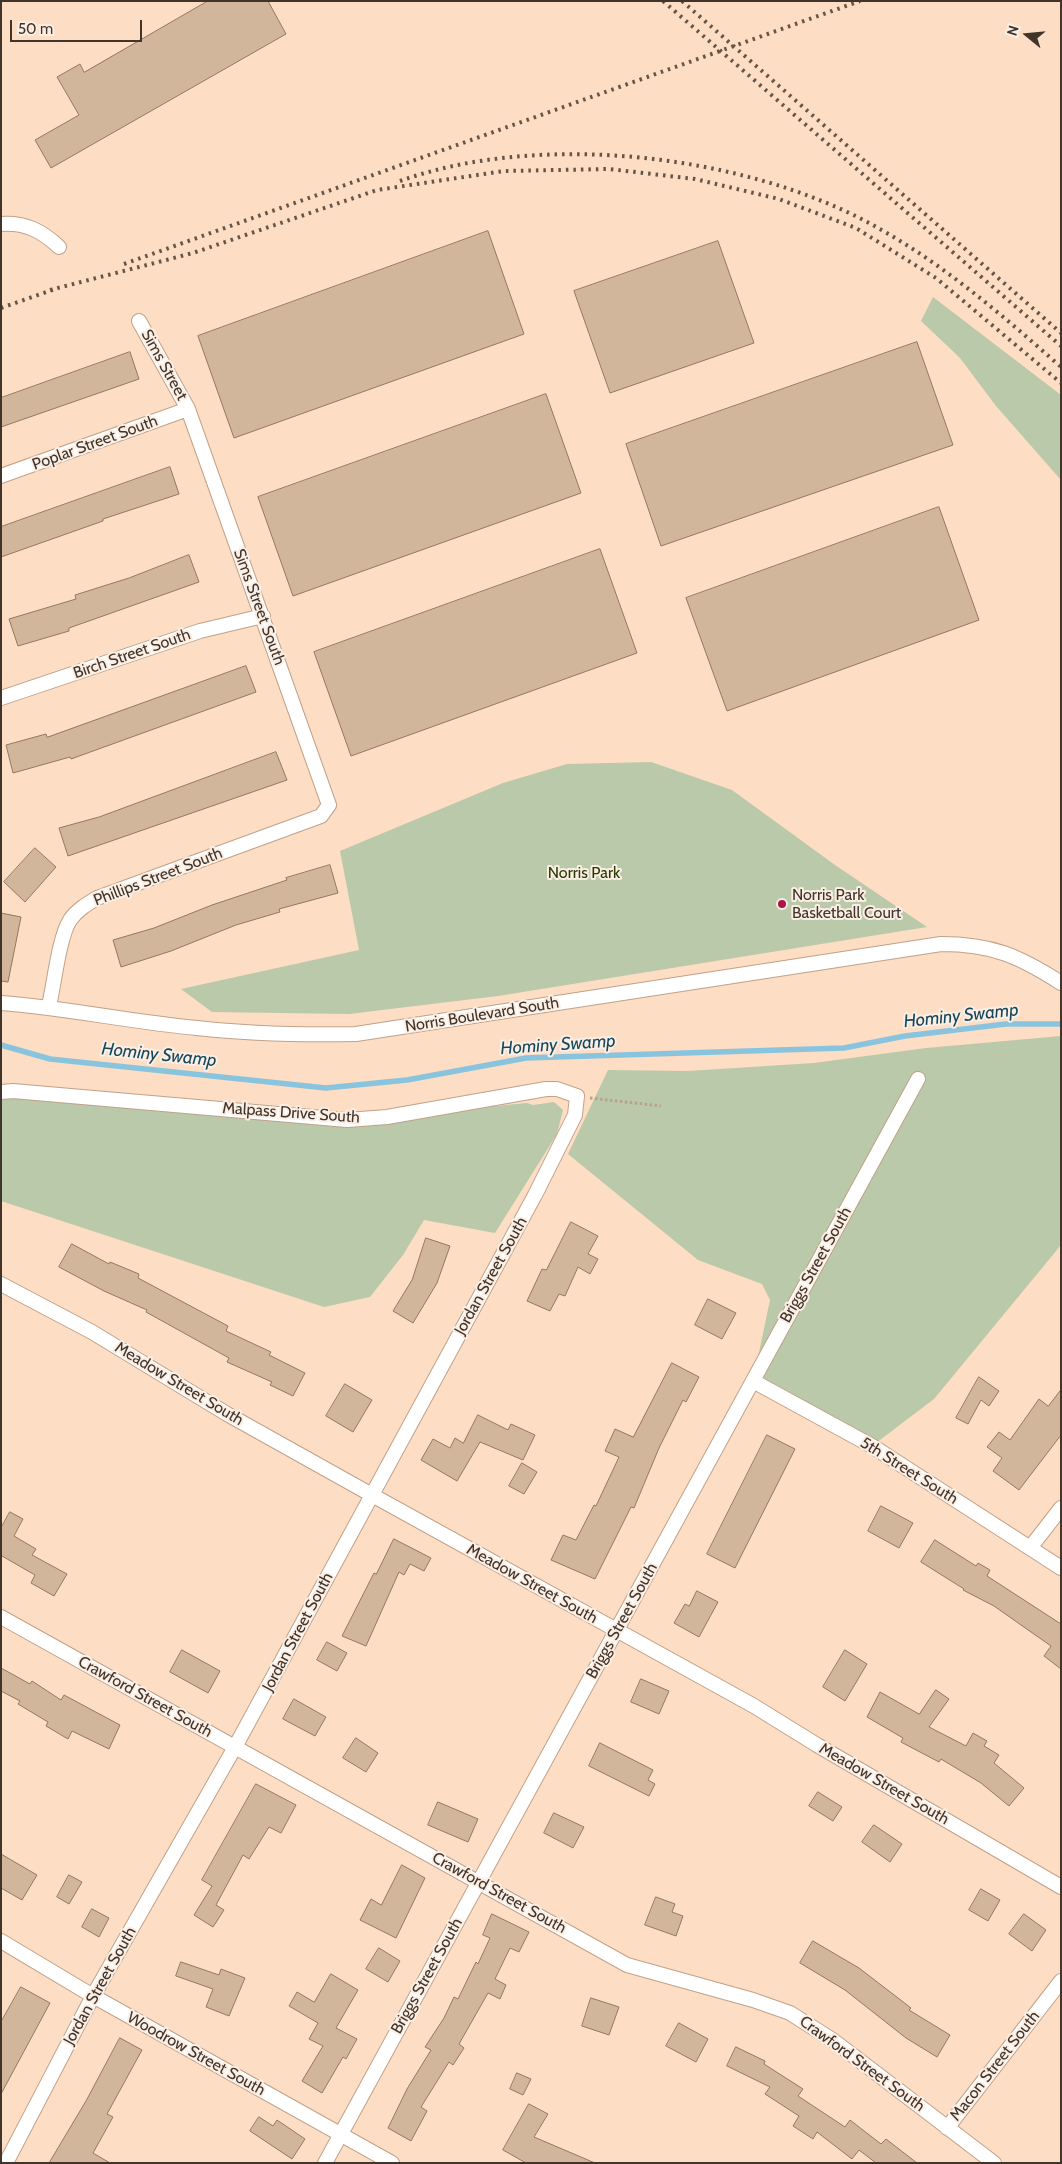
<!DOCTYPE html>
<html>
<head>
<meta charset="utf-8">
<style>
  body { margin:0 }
  #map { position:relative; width:1062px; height:2164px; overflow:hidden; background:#fdddc3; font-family:Cabin,sans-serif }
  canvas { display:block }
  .frame { position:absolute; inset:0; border:2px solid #41352b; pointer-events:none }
  .north { position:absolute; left:1002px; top:10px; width:50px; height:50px; -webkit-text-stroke:4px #fbeee4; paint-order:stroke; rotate:287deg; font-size:14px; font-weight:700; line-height:20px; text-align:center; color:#41352b }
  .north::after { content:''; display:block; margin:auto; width:18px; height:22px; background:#41352b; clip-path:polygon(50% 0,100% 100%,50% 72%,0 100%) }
  .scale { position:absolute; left:10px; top:20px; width:132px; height:22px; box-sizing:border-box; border:2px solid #41352b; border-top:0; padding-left:6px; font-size:15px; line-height:18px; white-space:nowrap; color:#41352b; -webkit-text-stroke:4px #fbeee4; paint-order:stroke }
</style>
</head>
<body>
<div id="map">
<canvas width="1062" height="2164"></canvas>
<div class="frame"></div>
<div class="north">N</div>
<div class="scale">50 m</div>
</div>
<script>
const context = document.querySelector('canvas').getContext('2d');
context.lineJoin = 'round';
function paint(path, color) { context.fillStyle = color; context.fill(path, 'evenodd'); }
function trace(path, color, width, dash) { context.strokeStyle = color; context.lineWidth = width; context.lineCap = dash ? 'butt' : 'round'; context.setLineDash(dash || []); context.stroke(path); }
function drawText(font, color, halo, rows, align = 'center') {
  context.font = font + ' Cabin,sans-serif'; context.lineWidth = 4; context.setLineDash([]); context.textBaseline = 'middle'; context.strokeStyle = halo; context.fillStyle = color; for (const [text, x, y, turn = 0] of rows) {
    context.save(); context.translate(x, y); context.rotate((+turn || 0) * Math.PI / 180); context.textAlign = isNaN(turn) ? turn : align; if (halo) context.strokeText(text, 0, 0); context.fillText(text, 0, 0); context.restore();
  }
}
paint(new Path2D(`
  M933 297 1061 395V480L996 406 960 358 921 321Z
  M651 762 732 790 835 865 927 927 498 996 349 1014 212 1012 181 989 359 950 340 851 503 783 567 764Z
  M1061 1036V1245L934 1399 872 1446 753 1381 770 1300 762 1284 698 1260 568 1154 608 1070 688 1071 814 1063 926 1048Z
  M1 1092 357 1119 527 1103 533 1105 554 1102 563 1110 557 1134 495 1233 424 1220 403 1255 370 1297 324 1307 1 1201Z`), '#bac9aa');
trace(new Path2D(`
  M1 1045 50 1059 326 1088 407 1080 526 1058 844 1048 905 1036 1006 1024H1061`), '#89c4df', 5.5);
const building = new Path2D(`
  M208 1H268L286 34 51 168 35 140 79 115 57 77 80 64 84 72Z
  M488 231 524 334 234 438 198 336Z
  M718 241 754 343 610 393 574 291Z
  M917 342 953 445 661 546 626 444Z
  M130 352 139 379 1 427V398Z
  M546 394 581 493 293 596 258 497Z
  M170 467 179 494 103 519V521L1 557V527Z
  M939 507 979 620 727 711 686 598Z
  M600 549 637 653 351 756 314 652Z
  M189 555 199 582 69 628V631L18 646 9 619 76 599 75 595 129 578Z
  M246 666 256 692 71 759 70 757 13 773 6 745 46 734 47 737Z
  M276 752 287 780 68 856 59 828 99 817Z
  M35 848 56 867 25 902 4 882Z
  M330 865 338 893 279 909 280 912 236 925 171 951 121 967 113 940 154 928 212 905 287 880 286 878Z
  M1 913 21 917 8 982 1 981Z
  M571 1222 598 1236 588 1254 598 1259 590 1274 578 1267 565 1296 559 1294 550 1311 527 1301 542 1269 546 1270Z
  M426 1238 450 1246 437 1283 413 1323 393 1311 412 1280Z
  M72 1244 109 1264 110 1262 139 1274 138 1278 228 1326 226 1331 271 1352 269 1355 305 1373 293 1396 270 1385 272 1382 227 1362 229 1358 146 1312 147 1310 104 1291 59 1267Z
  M708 1299 736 1313 722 1339 695 1325Z
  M672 1363 699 1377 686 1402 683 1400 659 1448 634 1508 631 1507 595 1579 551 1560 563 1535 576 1540 594 1505 596 1506 619 1457 605 1451 615 1429 633 1437Z
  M979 1377 999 1391 989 1406 981 1400 968 1424 956 1418Z
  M345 1384 372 1400 353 1432 326 1416Z
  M1061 1390V1435L1019 1490 993 1471 1002 1458 987 1447 999 1432 1010 1440 1039 1399 1048 1406Z
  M478 1415 508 1430 511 1424 535 1435 523 1460 480 1442 457 1481 421 1460 433 1439 450 1448 455 1438 463 1443Z
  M767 1435 795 1449 735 1568 707 1554Z
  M522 1463 537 1472 524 1494 509 1486Z
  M881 1506 913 1523 899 1548 868 1531Z
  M10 1512 23 1519 14 1536 36 1549 32 1555 67 1574 54 1596 31 1583 35 1575 2 1556 1 1558V1528Z
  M394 1539 431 1558 424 1571 410 1564 404 1575 399 1572 366 1646 342 1636 374 1573 376 1574Z
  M935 1540 976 1566 978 1563 990 1570 987 1576 1061 1624V1669L1044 1656 1051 1646 994 1606 963 1590 964 1589 921 1562Z
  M697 1591 718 1602 699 1637 674 1623 685 1604 689 1606Z
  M327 1642 347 1653 337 1671 317 1660Z
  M182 1650 220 1671 208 1693 170 1672Z
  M845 1650 867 1664 845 1701 823 1687Z
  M1 1668 30 1684 32 1681 61 1700 64 1695 120 1725 109 1749 72 1731 68 1739 46 1726 48 1722 18 1704 20 1701 1 1691Z
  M641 1679 669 1691 659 1714 631 1702Z
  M936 1690 949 1699 929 1727 966 1746 973 1733 987 1741 984 1746 999 1755 994 1763 1024 1788 1009 1806 981 1783 941 1759 939 1762 901 1742 903 1738 867 1717 880 1692 919 1714Z
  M294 1699 326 1717 315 1736 283 1719Z
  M356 1738 378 1753 366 1772 343 1758Z
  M600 1743 653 1770 648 1780 655 1784 649 1796 589 1766Z
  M256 1784 296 1805 281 1833 269 1827 249 1859 243 1855 216 1905 224 1910 213 1927 194 1915 212 1886 202 1880Z
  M818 1792 842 1807 833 1821 809 1806Z
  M438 1802 478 1819 468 1842 428 1825Z
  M554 1813 584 1827 573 1848 544 1833Z
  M874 1825 902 1844 890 1862 862 1842Z
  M1 1854 37 1875 22 1900 1 1888Z
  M402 1865 425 1878 396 1938 360 1920 371 1899 381 1905Z
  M69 1875 82 1882 69 1904 57 1897Z
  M981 1889 1000 1900 988 1921 969 1910Z
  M656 1897 675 1904 672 1912 683 1916 676 1936 645 1925Z
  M92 1909 109 1918 99 1937 82 1927Z
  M492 1914 529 1932 519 1952 510 1948 495 1979 506 1985 500 1999 488 1993 459 2044 464 2048 453 2065 449 2062 421 2107 427 2111 411 2141 388 2128 407 2089 431 2050 425 2047 444 2018 454 1997 458 1999 476 1962 478 1964 490 1938 483 1935Z
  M1024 1914 1046 1930 1032 1951 1009 1934Z
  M813 1941 859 1968 911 2008 909 2010 950 2035 937 2057 906 2038 845 1990 800 1963Z
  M379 1948 400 1961 388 1982 366 1969Z
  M181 1962 219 1975 221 1969 245 1978 229 2016 206 2007 213 1989 176 1976Z
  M331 1974 358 1990 336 2028 357 2039 346 2059 343 2057 322 2093 302 2081 323 2046 309 2039 318 2023 289 2006 297 1992 314 2002Z
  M21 1987 50 2003 1 2094V2022Z
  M591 1998 619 2007 609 2035 582 2026Z
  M679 2023 708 2039 696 2062 666 2046Z
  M120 2038 142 2050 107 2114 113 2117 93 2153 110 2163H49L86 2101Z
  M736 2047 765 2061 764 2064 803 2089 798 2096 845 2127 850 2120 881 2144 886 2139 917 2163H876L859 2150 852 2159 817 2132 813 2139 793 2126 799 2116 765 2094 770 2087 727 2066Z
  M517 2073 531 2079 523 2095 510 2089Z
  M529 2104 548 2114 534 2137 595 2163H526L503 2150Z
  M259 2117 273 2126 277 2120 305 2139 292 2159 250 2131Z`);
paint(building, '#d2b69b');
trace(building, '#93795f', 1);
const street = new Path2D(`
  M1 224C25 222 42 231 59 247
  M1 476 188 409
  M1 698 200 631 263 616
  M1 1003C67 1008 131 1022 197 1028 250 1034 302 1035 356 1034L941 944C992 944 1019 956 1061 983
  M49 1006C54 985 59 937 70 920 77 910 87 904 97 898L321 816 329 805 188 409 139 321
  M1 1092 13 1091 347 1120 387 1117 546 1089H557L577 1096 575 1115 535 1195 235 1747 93 1996 6 2163
  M1 1284 92 1332 227 1414 372 1495 754 1706 817 1745 1061 1887
  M753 1381 872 1446 1061 1568
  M1030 1548 1061 1508
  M1 1617 627 1965 753 2000 790 2013 834 2041 994 2163
  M1 1941 93 1996 392 2163
  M947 2128 1061 1981
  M325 2163 918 1079`);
trace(street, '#c0a289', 16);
trace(new Path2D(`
  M590 1098 661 1106`), '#baa18d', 3, [2.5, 2.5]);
trace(street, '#fff', 14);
trace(new Path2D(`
  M663 1 1061 346
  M682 1 1061 333
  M400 181C539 131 742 154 871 224 941 262 1001 314 1061 367
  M124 264 860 1
  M50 290 193 253 377 190 504 171 609 169 695 179 779 199 856 228 936 278 1061 383
  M1 308 55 289`), '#655548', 4, [2.5, 5]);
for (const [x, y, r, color] of [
  [782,904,5,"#ab1646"]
]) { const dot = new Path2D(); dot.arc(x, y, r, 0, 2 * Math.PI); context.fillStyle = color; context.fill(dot); trace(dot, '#fbeee4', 2); }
drawText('16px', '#41352b', '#fbeee4', [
  ["Sims Street",164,365,61],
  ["Poplar Street South",95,443,-20],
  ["Sims Street South",259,607,70],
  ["Birch Street South",132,654,-19],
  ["Phillips Street South",158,877,-21],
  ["Norris Boulevard South",482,1015,-9],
  ["Malpass Drive South",291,1113,4],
  ["Briggs Street South",816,1265,-61],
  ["Jordan Street South",491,1276,-61],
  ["Meadow Street South",179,1384,31],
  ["5th Street South",909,1471,32],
  ["Meadow Street South",532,1584,29],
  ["Briggs Street South",622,1621,-61],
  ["Jordan Street South",298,1632,-62],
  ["Crawford Street South",145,1697,29],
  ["Meadow Street South",884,1784,30],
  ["Crawford Street South",499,1893,29],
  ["Briggs Street South",427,1976,-61],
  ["Jordan Street South",100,1986,-61],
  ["Woodrow Street South",196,2054,29],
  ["Crawford Street South",862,2064,36],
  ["Macon Street South",995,2066,-52]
]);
drawText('16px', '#273c05', '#fbeee4', [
  ["Norris Park",584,873]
]);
drawText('16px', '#41352b', '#fbeee4', [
  ["Norris Park",792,895],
  ["Basketball Court",792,913]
], 'left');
drawText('italic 18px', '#16475b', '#fbeee4', [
  ["Hominy Swamp",961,1016,-6],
  ["Hominy Swamp",558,1045,-4],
  ["Hominy Swamp",159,1055,6]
]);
</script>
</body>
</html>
